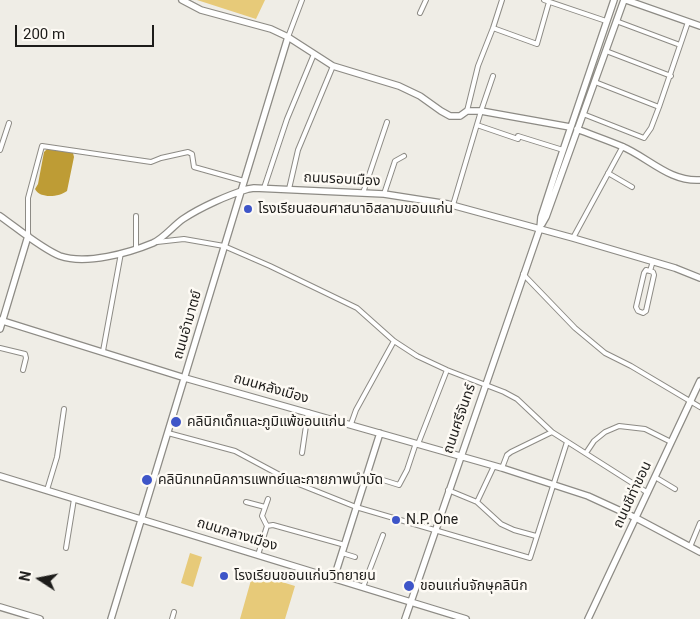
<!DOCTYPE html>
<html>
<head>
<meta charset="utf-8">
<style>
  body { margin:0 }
  #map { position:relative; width:700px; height:619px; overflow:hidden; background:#efede6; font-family:Roboto,sans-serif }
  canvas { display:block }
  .north { position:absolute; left:15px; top:554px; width:50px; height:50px; -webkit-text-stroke:4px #fdfaf4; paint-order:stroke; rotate:281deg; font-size:14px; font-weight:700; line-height:20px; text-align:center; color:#1d1c1a }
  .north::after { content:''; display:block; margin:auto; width:18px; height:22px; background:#1d1c1a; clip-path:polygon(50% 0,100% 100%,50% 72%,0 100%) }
  .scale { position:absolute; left:15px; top:25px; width:139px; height:22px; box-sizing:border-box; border:2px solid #1d1c1a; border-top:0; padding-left:6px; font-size:15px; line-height:18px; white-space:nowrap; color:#1d1c1a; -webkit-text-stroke:4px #fdfaf4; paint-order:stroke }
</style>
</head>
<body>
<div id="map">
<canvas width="700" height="619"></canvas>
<div class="north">N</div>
<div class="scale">200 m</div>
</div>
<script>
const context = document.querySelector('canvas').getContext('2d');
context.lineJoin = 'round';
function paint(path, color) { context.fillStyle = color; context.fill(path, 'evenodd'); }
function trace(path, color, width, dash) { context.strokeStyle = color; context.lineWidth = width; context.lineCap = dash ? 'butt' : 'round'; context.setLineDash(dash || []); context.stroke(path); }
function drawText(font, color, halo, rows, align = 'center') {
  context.font = font + ' Roboto,"Noto Sans Thai",sans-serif'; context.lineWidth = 5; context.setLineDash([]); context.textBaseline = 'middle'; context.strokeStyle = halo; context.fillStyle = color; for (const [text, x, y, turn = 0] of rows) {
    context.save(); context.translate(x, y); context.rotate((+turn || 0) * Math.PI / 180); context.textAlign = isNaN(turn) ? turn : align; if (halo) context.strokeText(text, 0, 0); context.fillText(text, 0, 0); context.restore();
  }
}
paint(new Path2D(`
  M197 0H265L256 19Z
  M190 553 202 557 193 587 181 583Z
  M253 573 295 586 285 619H240Z`), '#e7ca79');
paint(new Path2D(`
  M47 149 73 153 74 157 67 191C59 197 40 199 35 189L38 184 44 152Z`), '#be9c35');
const street = new Path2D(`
  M544 0 606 21
  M420 13 426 0
  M616 21 680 45
  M493 28 537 44 549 2
  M288 37 302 0
  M606 51 671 76
  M595 82 659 107
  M467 111 478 66 493 28 502 0
  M583 114 644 138 651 128 659 107 688 22
  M477 125 518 139V136L563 150
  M0 150 9 123
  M608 173 632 187
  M264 188 287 119 314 54
  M289 189 298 150 333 66
  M363 193 387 122
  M384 194 395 161 404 156
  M453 205 481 111 493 76
  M28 236V198L42 146 151 162 161 158 188 152 192 154 194 167 244 181
  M573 238 623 146
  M157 242 184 239 224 246 270 266 357 308 394 341 417 356 447 370 504 392 517 399 552 432 648 493
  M136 248V216
  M650 271 646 270 644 273 636 307 638 311 643 313 646 311 654 275 653 272 650 271 653 261
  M523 274 575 328 605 353 631 366 700 407
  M0 348 25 354 26 358 23 370
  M103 351 121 253
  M351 424 356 410 394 341
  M168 433 235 451 291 481 356 507 530 558 567 442
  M418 444 447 370
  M302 453 308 412
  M586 453 594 441 605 432 619 426 645 429 671 442
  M502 468 507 455 511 452 552 432
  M367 475 399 485 407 470 416 443
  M655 477 675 489
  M47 490 57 457 64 409
  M448 490 477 502 501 524 514 530 536 536
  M246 502 265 507
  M477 502 494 466
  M267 526 262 516 268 499
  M690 547 700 523
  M66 548 74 499
  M342 553 355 557
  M258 555 267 526 273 525 345 545
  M363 587 383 535
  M172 619 174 612`);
const secondary = new Path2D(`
  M182 0 201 10 271 29 288 37 333 66 399 86 420 96 441 111 450 116H460L467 111H481L570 127
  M626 0 700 26
  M577 129C592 135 607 140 621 146 648 157 669 182 700 180
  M0 216C17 228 42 249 60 256 86 265 129 253 153 243 164 238 173 226 183 219 201 207 228 195 248 189L254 188 384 194 448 204 573 238 675 268 700 278
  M542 224 546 217 624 0
  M0 320 185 378 502 468 588 496 636 518 700 552
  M0 329 28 236
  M0 476 466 619
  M334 578 380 433
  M0 607 40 619
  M111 619 288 37
  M405 619 540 228 541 217 556 171 614 0
  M588 619 700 381`);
trace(street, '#8d8b85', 6);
trace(secondary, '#8d8b85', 8);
trace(street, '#fff', 4);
trace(secondary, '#fff', 5.5);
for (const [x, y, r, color] of [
  [248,209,5,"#3e55c8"],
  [176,422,6,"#3e55c8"],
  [147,480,6,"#3e55c8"],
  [396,520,5,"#3e55c8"],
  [224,576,5,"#3e55c8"],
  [409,586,6,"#3e55c8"]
]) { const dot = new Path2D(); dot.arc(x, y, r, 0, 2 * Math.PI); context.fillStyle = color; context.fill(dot); trace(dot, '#fdfaf4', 2); }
drawText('14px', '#1d1c1a', '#fdfaf4', [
  ["ถนนรอบเมือง",342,180,3],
  ["ถนนอำมาตย์",188,325,-74],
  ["ถนนหลังเมือง",271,389,16],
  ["ถนนศรีจันทร์",460,419,-71],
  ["ถนนชีท่าขอน",633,495,-65],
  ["ถนนกลางเมือง",237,535,17]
]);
drawText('14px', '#1d1c1a', '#fdfaf4', [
  ["โรงเรียนสอนศาสนาอิสลามขอนแก่น",258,209],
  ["คลินิกเด็กและภูมิแพ้ขอนแก่น",187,422],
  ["คลินิกเทคนิคการแพทย์และกายภาพบำบัด",158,480],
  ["N.P. One",406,520],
  ["โรงเรียนขอนแก่นวิทยายน",234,576],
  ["ขอนแก่นจักษุคลินิก",420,586]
], 'left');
</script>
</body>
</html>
